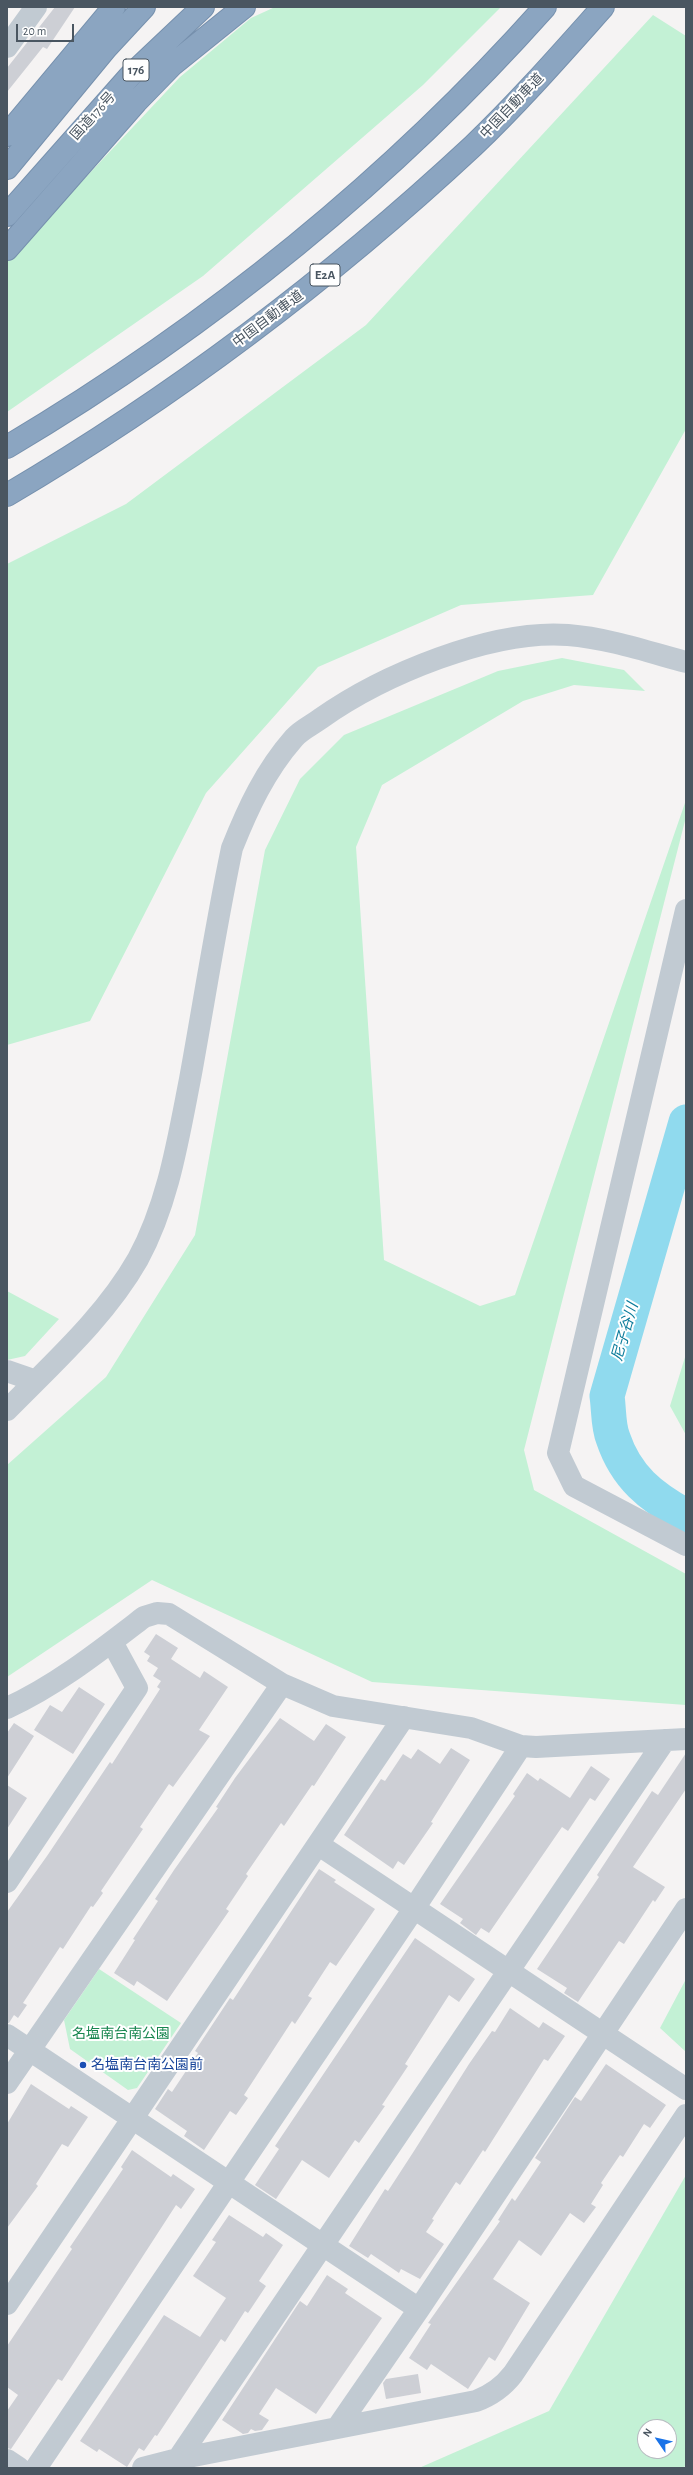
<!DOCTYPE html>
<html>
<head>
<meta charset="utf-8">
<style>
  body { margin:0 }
  #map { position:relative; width:693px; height:2475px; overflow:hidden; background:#f5f3f3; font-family:"Alegreya Sans",sans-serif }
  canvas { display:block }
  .frame { position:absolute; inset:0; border:8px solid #4a5661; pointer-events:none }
  .north { position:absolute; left:637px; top:2419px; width:40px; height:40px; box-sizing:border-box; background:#fff; border:1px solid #b7bbc0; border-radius:50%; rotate:304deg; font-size:11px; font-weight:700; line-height:16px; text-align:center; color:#4a5661 }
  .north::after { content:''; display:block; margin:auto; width:14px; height:18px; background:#1a73e8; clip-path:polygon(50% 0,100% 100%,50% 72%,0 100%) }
  .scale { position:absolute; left:16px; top:24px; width:58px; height:18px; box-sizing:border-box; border:2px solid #4a5661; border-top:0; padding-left:5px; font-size:12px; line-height:14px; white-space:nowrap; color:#4a5661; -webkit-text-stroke:3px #fff; paint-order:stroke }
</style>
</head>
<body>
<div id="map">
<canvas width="693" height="2475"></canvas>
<div class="frame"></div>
<div class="north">N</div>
<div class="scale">20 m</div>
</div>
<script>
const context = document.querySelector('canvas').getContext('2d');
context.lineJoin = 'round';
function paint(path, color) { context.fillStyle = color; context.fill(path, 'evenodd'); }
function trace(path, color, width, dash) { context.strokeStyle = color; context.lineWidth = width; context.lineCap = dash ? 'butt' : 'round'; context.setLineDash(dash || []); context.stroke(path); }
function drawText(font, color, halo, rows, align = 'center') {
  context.font = font + ' "Alegreya Sans","Noto Sans JP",sans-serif'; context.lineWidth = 4; context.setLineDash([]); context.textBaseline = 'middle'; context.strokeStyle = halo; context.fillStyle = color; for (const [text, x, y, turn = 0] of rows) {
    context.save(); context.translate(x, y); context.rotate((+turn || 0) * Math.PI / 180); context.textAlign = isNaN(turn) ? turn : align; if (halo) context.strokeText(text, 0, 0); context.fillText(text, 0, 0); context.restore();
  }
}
paint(new Path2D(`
  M275 7H501L423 85 203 276 7 412V261L180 77 251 18Z
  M653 15 686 36V429L593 595 461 605 318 667 206 793 90 1021 7 1045V564L126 504 366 325Z
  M562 658 624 670 645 691 574 685 523 701 382 785 356 847 384 1260 480 1306 515 1295 686 800V817L524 1450 534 1490 686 1574V1705L372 1682 152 1580 7 1677V1465L106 1377 195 1235 265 850 300 779 344 735 498 671Z
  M7 1291 59 1319 25 1356 7 1360Z
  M686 1354V1435L670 1406Z
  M99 1969 181 2023 137 2088 128 2090 70 2049 64 2020Z
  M686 1979V2052L660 2028Z
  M686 2175V2463L684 2468H419L549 2411ZM645 2427H669V2451H645Z`), '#c3f1d5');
trace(new Path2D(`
  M686 1122 607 1396C609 1409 608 1426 613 1438 626 1477 651 1497 686 1516`), '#90daee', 35);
paint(new Path2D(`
  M55 7H75L47 49 43 47 7 92V68Z
  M156 1634 178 1648 171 1659 200 1678 204 1671 228 1687 199 1730 210 1736 173 1787 169 1784 140 1827 143 1829 101 1891 103 1893 93 1907 91 1906 63 1949 60 1947 23 2003 27 2005 18 2018 14 2015 9 2023H7V1912L47 1856 110 1762 112 1764 160 1689 157 1687 161 1681 153 1676 158 1668 147 1661 150 1656 144 1652Z
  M79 1687 105 1704 73 1754 34 1730 50 1705 62 1712Z
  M280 1718 314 1741 326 1724 346 1737 314 1786 312 1785 284 1826 281 1823 246 1874 248 1876 226 1909 229 1911 167 2001 137 1981 134 1986 114 1973 135 1940 133 1939 158 1901 155 1899 174 1870 218 1808 216 1807 235 1778Z
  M14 1723 34 1736 7 1778V1733Z
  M451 1748 470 1760 431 1822 433 1823 404 1865 398 1861 393 1869 344 1835 381 1779 385 1781 403 1754 411 1759 418 1749 440 1764Z
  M686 1753V1789L633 1867 665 1887 655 1902 653 1900 624 1944 619 1941 578 2002 564 1993 567 1988 537 1969 599 1877 597 1875 652 1791 658 1795Z
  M591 1766 610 1779 595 1801 590 1798 568 1831 562 1827 489 1933 481 1928 476 1935 460 1923 463 1919 440 1904 515 1796 513 1794 527 1773 538 1781 540 1778 570 1798Z
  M7 1785 27 1798 7 1829Z
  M319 1869 336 1880 334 1882 375 1909 336 1966 330 1962 308 1996 312 1998 295 2024 292 2021 244 2095 248 2098 236 2115 230 2111 204 2150 184 2136 187 2131 155 2109 168 2089 172 2092 198 2053 195 2051 230 1998 233 2000Z
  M415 1938 475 1979 459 2002 449 1995 405 2064 408 2066 382 2105 385 2106 359 2143 355 2140 329 2178 302 2160 276 2199 255 2185 279 2149 275 2146Z
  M510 2008 539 2028 543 2022 565 2036 548 2061 544 2059 485 2152 483 2150 460 2185 456 2182 432 2219 434 2220 426 2232 444 2244 420 2279 401 2269 399 2273 371 2254 368 2258 349 2246 385 2189 388 2191 414 2151 469 2064 492 2031 495 2032Z
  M606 2064 666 2105 650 2128 644 2124 623 2157 620 2155 601 2183 603 2185 591 2204 596 2207 584 2223 570 2213 541 2256 519 2240 493 2279 530 2303 495 2361 489 2357 468 2389 431 2364 427 2370 409 2358 431 2324 428 2323 500 2221 498 2220 512 2198 515 2201 541 2162 535 2158 575 2097 581 2101Z
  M31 2084 69 2109 71 2106 88 2117 68 2147 62 2144 36 2184 38 2186 7 2228V2124Z
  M132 2150 171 2177 173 2174 195 2189 181 2209 176 2205 62 2381 58 2379 11 2449 7 2448V2411L18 2395 7 2387V2346L72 2249 70 2247 123 2169 121 2167Z
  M229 2215 263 2237 266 2233 283 2245 259 2281 266 2286 248 2313 245 2311 225 2342 221 2339 157 2436 155 2435 144 2451 139 2448 127 2467 99 2449 97 2452 80 2441 164 2315 200 2337 226 2298 193 2276 216 2242 212 2240Z
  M327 2275 348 2289 345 2293 382 2318 316 2414 276 2388 259 2414 269 2420 262 2430 255 2431 251 2429 248 2433 243 2434 222 2420 300 2301 307 2306Z
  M418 2374 421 2393 386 2399 383 2383 386 2379Z`), '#cdcfd5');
const highway = new Path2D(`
  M7 135 114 7
  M7 168 106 48 144 7
  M7 215 130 76 203 7
  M7 249 136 102 172 65 244 7
  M7 447C207 328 390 181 545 7
  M7 495C175 396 330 279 473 146 519 102 561 54 603 7`);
trace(highway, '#7690ad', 24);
trace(new Path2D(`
  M7 47 36 7
  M686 910 558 1453 574 1486 686 1545
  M7 1371 36 1381
  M7 1410C53 1363 105 1317 138 1259 168 1204 178 1140 190 1079 204 1002 216 924 232 848 248 808 265 771 294 738 301 730 312 725 320 719 382 675 492 629 568 635 607 638 649 652 686 662
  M7 1708C57 1685 101 1650 144 1617L157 1613 169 1614 282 1684 333 1706 471 1728 521 1746 536 1747 686 1739
  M319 1845 686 2089
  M7 1882 137 1688 112 1642
  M7 2035 419 2309
  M7 2083 282 1684
  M7 2304 404 1717
  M337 2428 419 2309 686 1909
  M178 2459 665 1740
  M7 2460 19 2468
  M36 2468 415 1907 521 1746
  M143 2468 178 2459 476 2401C492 2395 503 2387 513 2374L686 2115`), '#c1cad2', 22);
trace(highway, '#8ba5c1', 22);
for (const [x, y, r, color] of [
  [83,2065,4,"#1a4fb4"]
]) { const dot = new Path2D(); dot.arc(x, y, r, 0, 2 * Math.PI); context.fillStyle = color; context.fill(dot); trace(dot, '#fff', 1.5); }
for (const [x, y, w] of [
  [136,70,26],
  [325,275,30]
]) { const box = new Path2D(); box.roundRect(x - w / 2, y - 11, w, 22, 3); context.fillStyle = '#fff'; context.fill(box); trace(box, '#4a5661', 1); }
drawText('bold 13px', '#4a5661', null, [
  ["176",136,70],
  ["E2A",325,275]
]);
drawText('14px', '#4a5661', '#fff', [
  ["中国自動車道",512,106,-46],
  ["国道176号",93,116,-48],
  ["中国自動車道",268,319,-37]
]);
drawText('14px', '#17864f', '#fff', [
  ["名塩南台南公園",121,2034]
]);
drawText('14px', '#164399', '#fff', [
  ["名塩南台南公園前",91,2065]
], 'left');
drawText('italic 15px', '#0c7c9b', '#fff', [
  ["尼子谷川",625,1332,-74]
]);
</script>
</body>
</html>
